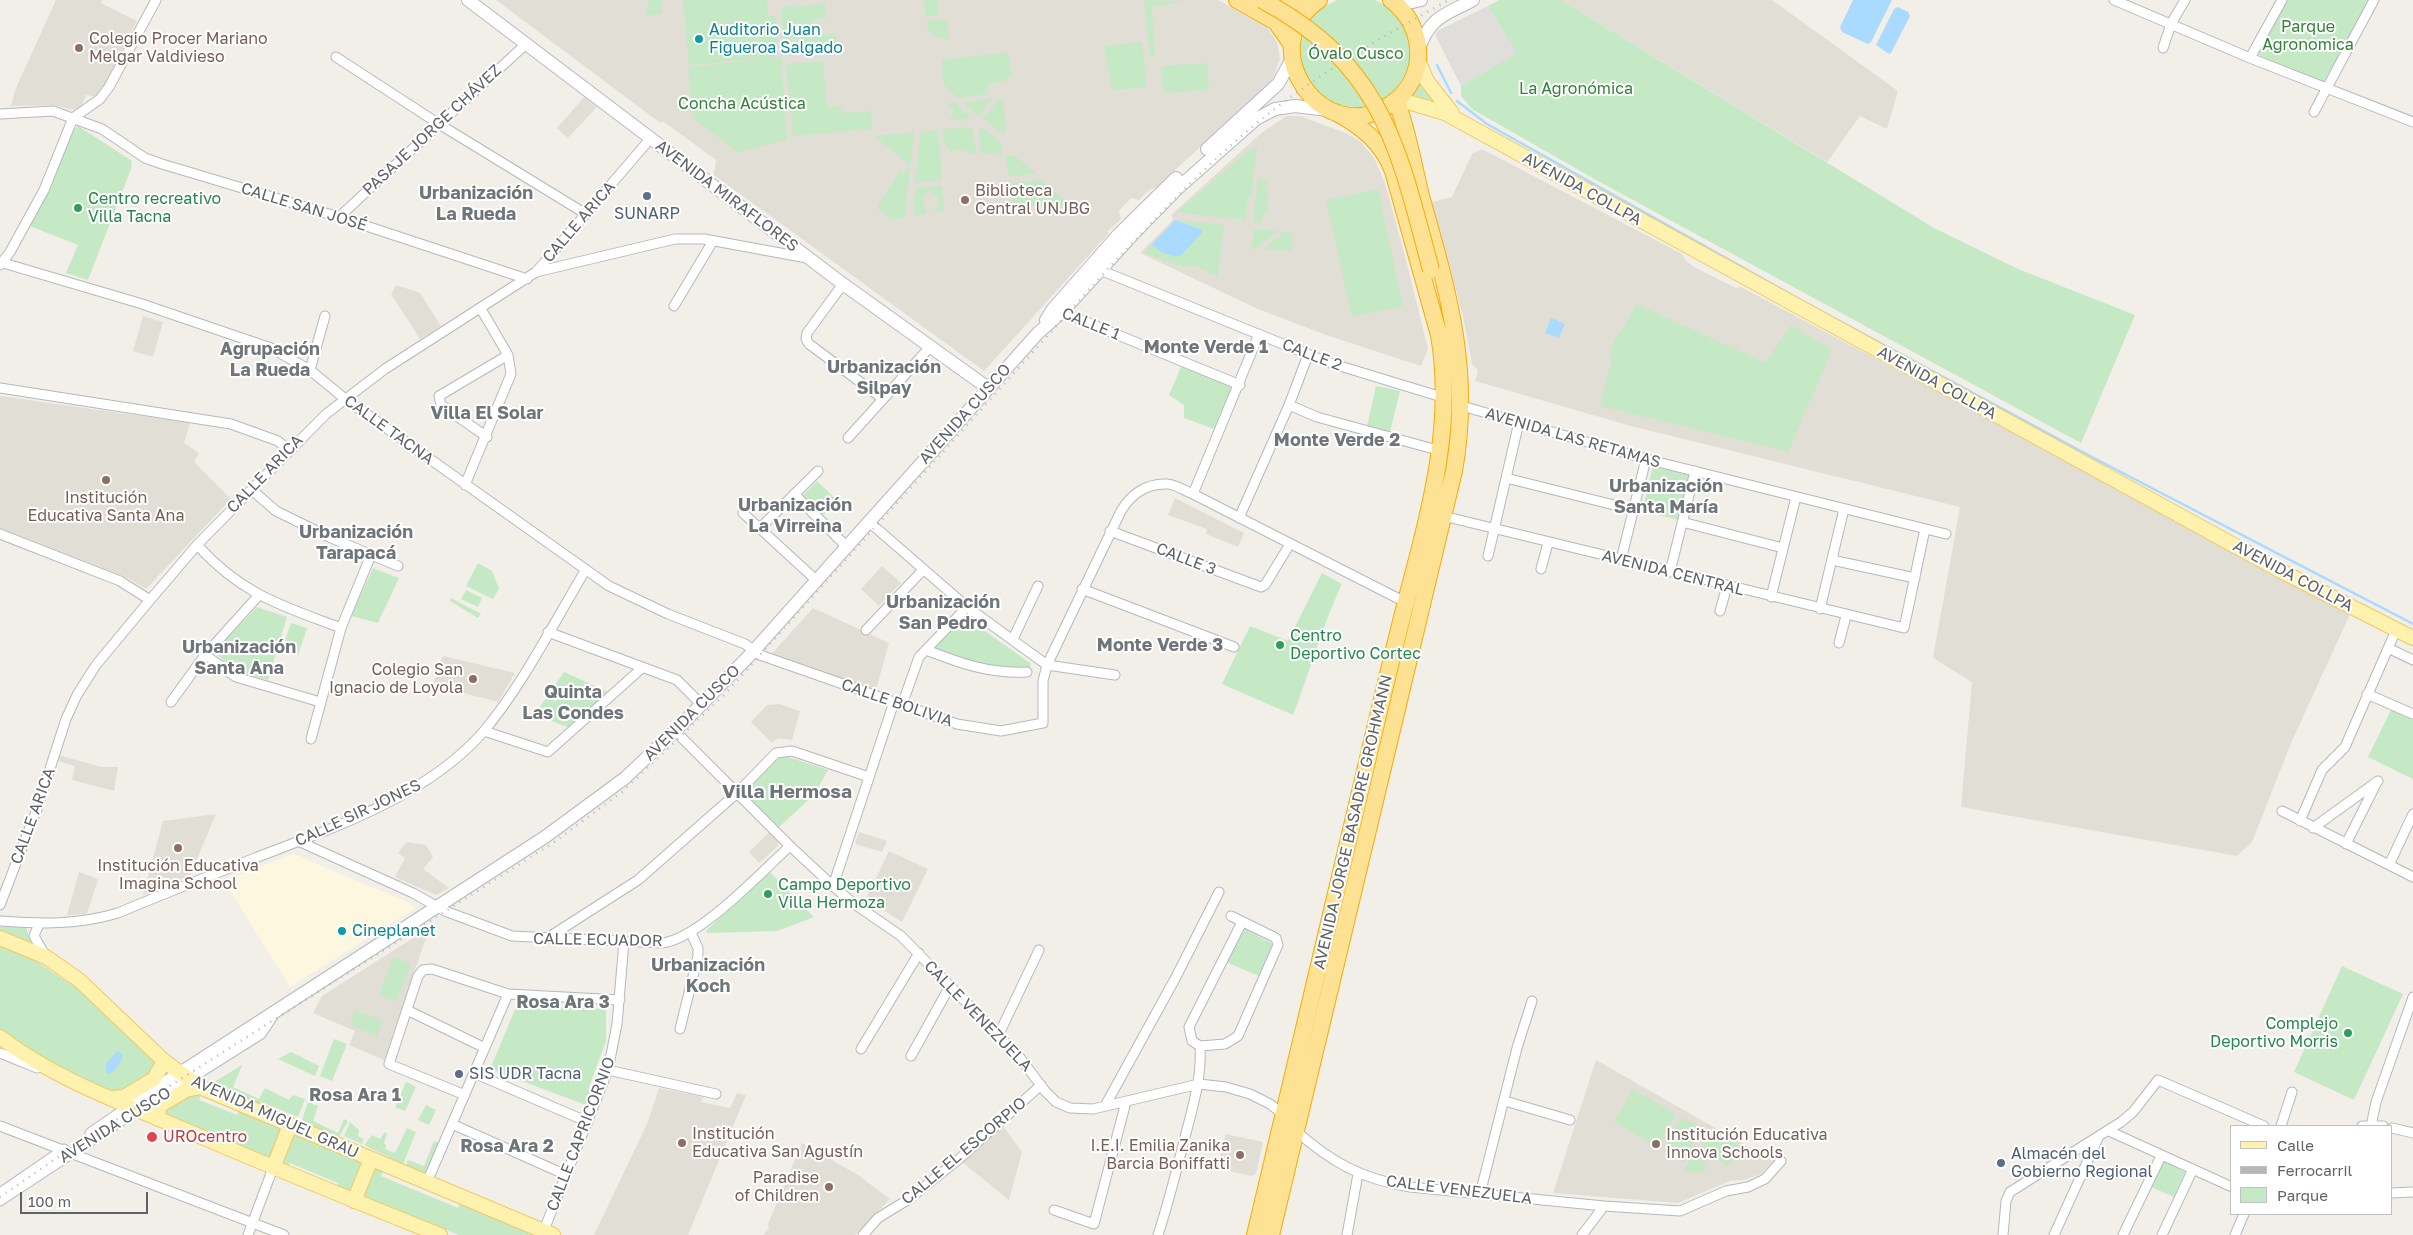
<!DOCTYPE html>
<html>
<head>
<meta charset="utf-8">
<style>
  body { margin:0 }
  #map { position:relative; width:2413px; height:1235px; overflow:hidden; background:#f1efe8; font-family:"Golos Text",sans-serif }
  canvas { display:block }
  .legend { position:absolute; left:2230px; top:1125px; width:162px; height:90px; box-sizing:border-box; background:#fff; border:1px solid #bfc1c3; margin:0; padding:6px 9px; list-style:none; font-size:15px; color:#5f6368 }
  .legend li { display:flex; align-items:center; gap:10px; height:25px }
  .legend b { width:25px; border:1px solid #bfc1c3 }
  .scale { position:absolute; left:20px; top:1192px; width:128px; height:22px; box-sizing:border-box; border:2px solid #5f6368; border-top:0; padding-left:6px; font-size:15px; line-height:18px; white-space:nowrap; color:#5f6368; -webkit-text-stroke:4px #fff; paint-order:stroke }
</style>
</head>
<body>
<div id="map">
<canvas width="2413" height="1235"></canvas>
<ul class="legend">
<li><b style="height:6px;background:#fff2af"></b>Calle</li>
<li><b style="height:6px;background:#b6b7b8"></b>Ferrocarril</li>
<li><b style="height:14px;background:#c5e8c5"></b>Parque</li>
</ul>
<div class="scale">100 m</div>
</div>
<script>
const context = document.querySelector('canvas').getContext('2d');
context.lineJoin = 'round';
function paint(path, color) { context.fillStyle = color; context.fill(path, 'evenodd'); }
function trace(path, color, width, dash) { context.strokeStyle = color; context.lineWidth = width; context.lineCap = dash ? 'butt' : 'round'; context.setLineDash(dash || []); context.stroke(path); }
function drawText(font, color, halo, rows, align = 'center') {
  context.font = font + ' "Golos Text",sans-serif'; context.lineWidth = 4; context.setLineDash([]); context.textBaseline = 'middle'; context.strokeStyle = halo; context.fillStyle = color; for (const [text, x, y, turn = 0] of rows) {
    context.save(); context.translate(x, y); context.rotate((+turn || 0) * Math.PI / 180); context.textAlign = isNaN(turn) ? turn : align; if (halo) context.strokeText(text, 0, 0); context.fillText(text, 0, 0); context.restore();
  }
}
paint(new Path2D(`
  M293 854 412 904 414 909 290 987 224 881Z`), '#fef7e0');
paint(new Path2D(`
  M1488 6 1518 53 1461 86 1435 35 1439 30Z`), '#e0deda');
paint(new Path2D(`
  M56 0H102L101 3 137 21 98 97 86 95 81 107 74 110 54 105 11 106 16 88Z
  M496 0H1218L1267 27 1277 42 1280 59 1272 80 1157 187 1149 190 1139 200 1131 198 1119 211 1121 219 1108 231 1109 233 984 371 714 175 716 160 664 122H659Z
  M1561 0H1772L1898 91 1887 129 1860 116 1827 162Z
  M584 97 597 107 568 138 557 128Z
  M1286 116H1300L1348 134 1361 142 1374 158 1385 183 1406 260 1428 349 1421 366 1326 335 1258 309 1140 253 1173 220 1171 215 1259 135Z
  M1482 149 1682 254 1686 261 1694 267 1736 288 1741 287 2351 612 2291 743 2252 842 2237 856 1961 807 1972 682 1933 658 1960 507 1631 426 1475 381 1478 370 1472 364 1463 316 1432 202 1452 197 1472 154Z
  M396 285 420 293 441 326 420 339 391 294Z
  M143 316 163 322 153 357 133 351Z
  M0 396 190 423 184 443 199 453 194 462 231 499 146 589 130 579 0 529Z
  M1175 498 1244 533 1238 547 1206 534 1207 529 1168 515Z
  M882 566 901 583 879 606 861 589Z
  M813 608 889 643 876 690 769 657Z
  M443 656 515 673 498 702 433 685Z
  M779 704 800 711 792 740 778 738 772 743 751 722 767 705Z
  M59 755 101 767H118L114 791 72 780 75 766 58 761Z
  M216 814 190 875 143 895 163 821Z
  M769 832 778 841V846L759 863 749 852Z
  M859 832 887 841 882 852 855 844Z
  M407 842 426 845 433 857 423 869 449 888 436 895 395 877 405 858 398 853Z
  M889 851 928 869 902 922 877 906 867 902 866 899Z
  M79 872 98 879 87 914 67 915Z
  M421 933 427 935 384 1060 349 1045 355 1031 313 1013 322 996Z
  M1596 1060 1773 1161 1761 1174 1743 1180 1730 1181 1678 1203 1553 1193Z
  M659 1088 703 1097 701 1102 730 1108 737 1093 746 1095 688 1235H594L647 1124Z
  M1002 1125 1022 1152 1009 1200 962 1162Z
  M1226 1134 1263 1142 1256 1174 1251 1176 1217 1168Z
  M802 1143 858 1175 890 1199 855 1235H763L769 1228 768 1224Z`), '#e1ded6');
paint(new Path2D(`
  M1301 52a55 55 0 1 1 110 0a55 55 0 1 1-110 0Z
  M649 0H661L662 14 645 15Z
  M683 0H767L768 16H775L778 54 775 58 689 65Z
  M924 0H938L939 15 925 16Z
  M1144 0 1184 1 1152 7 1155 56 1150 57Z
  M1499 0H1561L1934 228 2018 269 2135 315 2081 443 1598 181 1472 109 1461 96V86L1517 53 1488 6Z
  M2288 0H2370L2324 81 2318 82 2260 56 2258 52Z
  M825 4 826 18 811 20 812 35 835 34 837 51 804 53 802 39H783L781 7Z
  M947 19 949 42 940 37 933 36 927 27 926 20Z
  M1142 42 1147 87 1112 90 1104 46Z
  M1008 52 1012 75 1005 81 988 84V94L958 98 943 83 942 60Z
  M781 58 787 140 738 152 693 118 688 67Z
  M823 61 827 107 841 106 842 113 871 111 872 129 793 136 786 64Z
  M1207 63 1209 90 1163 93 1161 66Z
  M1421 78 1436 102 1407 99Z
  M992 99 978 116 963 102Z
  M1003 99 1006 132 1000 133 983 118 999 100Z
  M954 102 969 116 968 119 950 120V117L953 116 954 111 952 107H949L948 103Z
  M78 126 132 161 131 169 88 280 66 273 78 245 30 226 49 190 72 131Z
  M972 127 976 153 969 154 960 149 951 152 944 142 943 129Z
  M983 128 1001 142V153L981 154 979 129Z
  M938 130 942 180 915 183 921 132Z
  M914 132 905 217 892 220 877 208 899 172 904 173 910 165 874 136Z
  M1257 147 1252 193 1247 199 1246 220 1180 213 1181 209 1249 150Z
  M1006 156H1015L1036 174 1008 176Z
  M1258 179 1267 180 1266 188H1268L1267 213H1263L1261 223 1253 222Z
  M1041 180 1070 205 1013 206 1011 183Z
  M942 186 944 211 933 212 938 205V196L929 191 923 196 926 214 913 216 915 188Z
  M1378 189 1403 306 1352 317 1326 200Z
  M1175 220 1224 225 1218 277 1196 266 1183 267 1144 253 1152 244 1155 247 1201 230Z
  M1254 229 1278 231 1255 249H1251Z
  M1285 231 1293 234 1291 251 1264 249Z
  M1637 304 1765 363 1791 325 1832 350 1788 452 1600 406 1611 363 1610 349Z
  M1182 365 1232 386 1214 429 1184 418V405L1169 395Z
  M1376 386 1400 391 1390 432 1367 426Z
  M1653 466 1689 475 1679 520 1642 511Z
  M817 481 837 500 822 516 802 496Z
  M478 563 492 571 499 589 493 599 466 586Z
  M373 568 399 578 378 623 351 616Z
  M1322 573 1342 584C1322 626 1310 671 1293 715L1222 684 1250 626 1288 641Z
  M466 590 482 598 478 607 461 599Z
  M451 598 481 614 478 618 450 601Z
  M257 607 287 617 268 680 237 672 214 652Z
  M964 616 1031 664 1030 667H991L935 648Z
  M291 623 307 628 298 655 282 649Z
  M564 672 608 692 569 728 535 714Z
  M2391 710 2413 720V779L2368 757Z
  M785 756 828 770 814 795 779 827 741 791 772 761Z
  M769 871 814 917 777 931 707 933 706 931Z
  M0 927H26L30 941 26 942 0 932Z
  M1245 929 1273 944 1259 976 1226 962Z
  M0 943 39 963 81 991 155 1061 158 1069 118 1095 68 1075 0 1032Z
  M393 957 411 964 396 1002 379 995Z
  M2342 966 2403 994 2354 1100 2294 1072Z
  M517 1005 606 1009V1041L588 1090 591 1093 586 1105 490 1069Z
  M355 1010 383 1021 377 1036 350 1025Z
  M334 1039 347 1044 332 1081 320 1076Z
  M291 1052 319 1066 315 1076 278 1059Z
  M242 1065 233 1087 259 1099 265 1088 289 1100 293 1095 305 1099 298 1117 264 1103 261 1105 211 1084Z
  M406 1082 416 1087 405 1111 395 1107Z
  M1633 1089 1675 1114 1658 1147 1614 1122Z
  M194 1093 201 1095 199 1100 237 1115 239 1111 280 1128 282 1131 270 1160 165 1117 162 1107Z
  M308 1102 318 1106 313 1121 338 1133 344 1119 348 1121 338 1139 308 1127 309 1124 302 1120Z
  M426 1105 436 1110 429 1125 418 1120Z
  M1681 1117 1701 1128 1684 1162 1664 1151Z
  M350 1122 359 1130 358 1136 364 1139 362 1144 344 1136Z
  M407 1128 416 1132 403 1164 364 1145 372 1135 380 1139 385 1132 387 1134 384 1143 386 1145 385 1149 395 1153Z
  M1712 1129 1739 1146 1728 1166 1701 1149Z
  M296 1135 361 1162 362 1165 352 1189 350 1191 336 1188 338 1183 290 1163 287 1168 282 1162 292 1137Z
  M434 1141 440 1143 429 1175 406 1166 408 1160 424 1166Z
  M1695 1152 1701 1156 1707 1169 1698 1173 1684 1171Z
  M2163 1161 2185 1172 2174 1197 2151 1187Z
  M376 1168 383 1170 381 1176 458 1208 461 1202 534 1232 533 1235H459L368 1198 364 1195 363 1191 371 1169Z`), '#c5e8c5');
paint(new Path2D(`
  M1853 0H1892L1871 42 1868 44 1842 32 1840 27Z
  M1898 7 1908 12 1910 16 1891 53 1889 54 1876 45 1894 9Z
  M1175 220 1202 230V233L1180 256C1170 257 1158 251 1152 244Z
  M1551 318 1565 324 1559 338 1545 333Z
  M118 1051 123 1055C121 1064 117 1069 109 1074L105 1071 107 1062Z`), '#aadaff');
trace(new Path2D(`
  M1437 65 1451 93
  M1457 101 1487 124 1808 304 2092 457 2413 624`), '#aadaff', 2.5);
const street = new Path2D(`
  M2114 0 2250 58 2413 122
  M2163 48 2171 24 2185 0
  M336 57 439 124 586 214
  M2250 58 2282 0
  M2314 112 2374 0
  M0 114 53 111 102 129 145 158 162 164 339 217 527 279
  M339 217 526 44
  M0 262 139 303 271 348 310 370 344 398 609 586 668 614 745 644 760 655 957 724 1001 731 1043 723V681L1047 665 1121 511C1131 494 1147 483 1167 484 1175 484 1185 491 1193 494L1409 604
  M0 265 10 252 44 190 73 118 100 99 109 87 156 0
  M1100 270 1327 362 1445 398
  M536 272 675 239H704L807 258
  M843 284 807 333 806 339 809 344 883 399
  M674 306 713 241
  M1057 310 1240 385
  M310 370 325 316
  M0 388 231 424 278 441 289 450
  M1289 405 1317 417 1441 451
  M1462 406 1646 459 1946 534
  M487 437 441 405 439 396 508 355
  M848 438 930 347
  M1506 478 1634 510
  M465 485 511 374 508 355 481 309
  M252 490 276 511 329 537 398 566
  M794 494 846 546
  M1193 494 1259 334
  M743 513 816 580
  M1443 516 1904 628 1925 529
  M1239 518 1289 405 1308 355
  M868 521 967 607 1047 665 1115 675
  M1682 522 1783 548
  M759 529 818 471
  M1110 531 1261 587 1265 585 1290 544
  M0 534 120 581 150 600
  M197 545C243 595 280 605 341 628
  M1488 556 1519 422
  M1621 560 1646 459
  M1832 560 1915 578
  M1541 569 1548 543
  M1670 572 1695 471
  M1082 589 1234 647
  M1771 597 1796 497
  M1820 609 1844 509
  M1720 611 1727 586
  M866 630 923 570
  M548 632 677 680 702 705
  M1013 639 1038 586
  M1839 643 1846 616
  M2388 648 2413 660
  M926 650C960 663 989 674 1027 672
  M205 655 236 677 320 702
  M2367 694 2413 714
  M171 702 205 655 259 595
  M902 705 919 657 967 607
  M484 731 548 752 642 668
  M675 731 790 846 833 886 853 903 901 936 1018 1055 1045 1091 1056 1102 1070 1108 1093 1109 1199 1084 1226 1087 1250 1094 1270 1104 1285 1116
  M311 739 341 628 371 555
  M2282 811 2413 877
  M2300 821 2322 770 2345 747 2396 630
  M2313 828 2378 781
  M298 841 413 893 445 911 512 936 662 943C699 939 760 873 790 846
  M2346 844 2376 784
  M2389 865 2413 814
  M833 886 894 702
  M0 905 37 809 66 719 77 695 96 665 150 600 197 545 326 414 385 369 536 272 650 139
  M0 921C41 924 78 925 118 913 163 894 209 876 255 858 333 828 428 796 484 731 524 683 553 624 585 571
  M39 924 34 936 45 955
  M546 939 638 880 737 793 776 753 792 751 869 777
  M407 1010 485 1048
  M680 1029 698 956V948L691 933
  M999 1034 1039 950
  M1200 1046 1225 1044 1238 1036 1278 945 1276 938 1231 916
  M861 1049 919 953
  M0 1053 37 1068
  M911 1056 950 986
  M608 1070 716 1094
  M474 1073 588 1122
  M465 1095 389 1064 418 976 423 970 432 969 508 994 620 1000
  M1505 1101 1570 1120
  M1105 1106 1176 977 1219 892
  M452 1124 566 1175
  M0 1126 284 1235
  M2281 1126 2292 1092
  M2362 1126H2383
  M2371 1126 2376 1102 2413 997
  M2392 1128 2413 1133
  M1295 1130C1332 1163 1362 1179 1410 1187L1604 1206 1680 1211 1726 1191 1748 1187 1765 1179 1781 1161
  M2109 1131 2232 1187
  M90 1133 129 1106
  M427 1182 508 994
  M0 1193 64 1149
  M2392 1193 2413 1192
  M1480 1194 1517 1048 1532 1001
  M0 1201 138 1110
  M1054 1210 1094 1224 1126 1102
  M248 1235 273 1168
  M542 1235 608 1070 617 1024 624 941
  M863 1235 878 1218 909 1199 959 1159 1041 1085
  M1158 1235C1168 1204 1176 1173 1184 1141 1192 1109 1202 1079 1200 1046L1192 1041 1189 1027 1242 922
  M1347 1235 1358 1174
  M1582 1235 1604 1206
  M2003 1235 2006 1201 2010 1192 2121 1122 2133 1112 2158 1080 2264 1126
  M2054 1235 2098 1138
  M2123 1235 2161 1156
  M2162 1235 2193 1169
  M2235 1235 2244 1214`);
const secondary = new Path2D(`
  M468 0 843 284 988 388
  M1393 2 1404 4 1421 0
  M1418 50C1431 16 1443 16 1473 0
  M1207 149 1278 84 1292 59
  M1046 320 1053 309 1118 235 1176 178
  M129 1106 545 837 625 778 682 724 749 656 1038 333 1062 312 1136 231 1178 188 1256 119 1275 109 1295 106 1328 110
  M141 1108 260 1033 272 1015`);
const primary = new Path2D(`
  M1418 60 1427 81 1452 113
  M1398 99 1445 113 2283 572 2413 638
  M0 938 46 957 79 980 164 1061 200 1087 553 1235
  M0 1037C55 1079 115 1100 178 1127 265 1164 352 1200 440 1235
  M111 1098 124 1097 154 1079 164 1061
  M158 1119 159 1106 186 1090 200 1087
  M273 1168 290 1125
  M354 1201 371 1159`);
const highway = new Path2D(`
  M1237 0 1276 22 1292 45
  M1288 0 1298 2 1313 0
  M1319 0C1251 47 1324 152 1391 104 1406 94 1416 78 1418 60 1420 36 1410 14 1391 0
  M1255 1235C1295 1062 1336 889 1378 716 1388 674 1398 632 1409 590 1431 506 1454 422 1439 335L1393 171C1382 142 1361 126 1335 112
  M1271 1235 1454 471C1472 370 1448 292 1421 196 1413 164 1408 131 1396 100`);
trace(street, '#b5b8bc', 11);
trace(secondary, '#b6babf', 14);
trace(primary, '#f2c960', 16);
trace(highway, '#f9ab00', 18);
trace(street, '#fff', 9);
trace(secondary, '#fff', 12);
trace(primary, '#fff2af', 14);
trace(highway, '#fde293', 16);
trace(new Path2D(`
  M0 1197 67 1151 553 843 622 792 724 695 1105 272C1154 220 1202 168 1257 123 1316 75 1383 36 1449 0`), '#b6b7b8', 2.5, [1, 6]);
const highwayBridge = new Path2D(`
  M1262 0C1383 65 1398 146 1431 270`);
trace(highwayBridge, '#f9ab00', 18, []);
trace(highwayBridge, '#fde293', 16);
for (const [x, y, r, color] of [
  [699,39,5,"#0f9aa8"],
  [79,48,5,"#8d6e63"],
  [647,196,5,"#5c6f8a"],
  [965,200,5,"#8d6e63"],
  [78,208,5,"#2e9e5b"],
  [106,480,5,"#8d6e63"],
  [1280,645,5,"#2e9e5b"],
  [473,679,5,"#8d6e63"],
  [178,848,5,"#8d6e63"],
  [768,894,5,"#2e9e5b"],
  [342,931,5,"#0f9aa8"],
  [2348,1033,5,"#2e9e5b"],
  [459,1074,5,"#5c6f8a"],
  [152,1137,6,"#e0444e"],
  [682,1143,5,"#8d6e63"],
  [1656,1144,5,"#8d6e63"],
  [1240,1155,5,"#8d6e63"],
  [2001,1163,5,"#5c6f8a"],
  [829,1187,5,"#8d6e63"]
]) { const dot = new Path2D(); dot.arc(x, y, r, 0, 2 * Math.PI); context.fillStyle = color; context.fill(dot); trace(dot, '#fff', 2); }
drawText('16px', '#348238', '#fff', [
  ["Parque",2308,27],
  ["Agronomica",2308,45],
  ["Óvalo Cusco",1356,54],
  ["La Agronómica",1576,89],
  ["Concha Acústica",742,104]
]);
drawText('16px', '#0d838f', '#fff', [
  ["Auditorio Juan",709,30],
  ["Figueroa Salgado",709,48],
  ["Cineplanet",352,931]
], 'left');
drawText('16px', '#785e54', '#fff', [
  ["Colegio Procer Mariano",89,39],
  ["Melgar Valdivieso",89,57],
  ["Biblioteca",975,191],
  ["Central UNJBG",975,209],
  ["Institución",106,498,"center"],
  ["Educativa Santa Ana",106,516,"center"],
  ["Colegio San",463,670,"right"],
  ["Ignacio de Loyola",463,688,"right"],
  ["Institución Educativa",178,866,"center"],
  ["Imagina School",178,884,"center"],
  ["Institución",692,1134],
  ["Educativa San Agustín",692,1152],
  ["Institución Educativa",1666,1135],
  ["Innova Schools",1666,1153],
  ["I.E.I. Emilia Zanika",1230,1146,"right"],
  ["Barcia Boniffatti",1230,1164,"right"],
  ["Paradise",819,1178,"right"],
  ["of Children",819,1196,"right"]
], 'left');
drawText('16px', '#5f6368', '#fff', [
  ["PASAJE JORGE CHÁVEZ",432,130,-43],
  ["AVENIDA COLLPA",1582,189,29],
  ["AVENIDA MIRAFLORES",727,196,37],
  ["CALLE SAN JOSÉ",304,207,17],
  ["CALLE ARICA",579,222,-49],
  ["CALLE 1",1091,324,22],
  ["CALLE 2",1312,355,21],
  ["AVENIDA COLLPA",1937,383,29],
  ["AVENIDA CUSCO",965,414,-48],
  ["CALLE TACNA",389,430,36],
  ["AVENIDA LAS RETAMAS",1573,438,16],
  ["CALLE ARICA",265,474,-46],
  ["CALLE 3",1186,559,21],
  ["AVENIDA CENTRAL",1673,573,14],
  ["AVENIDA COLLPA",2293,576,28],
  ["CALLE BOLIVIA",897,703,19],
  ["AVENIDA CUSCO",692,713,-45],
  ["CALLE SIR JONES",358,813,-25],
  ["CALLE ARICA",33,816,-70],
  ["AVENIDA JORGE BASADRE GROHMANN",1353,822,-77],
  ["CALLE ECUADOR",598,940,1],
  ["CALLE VENEZUELA",978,1016,46],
  ["AVENIDA MIGUEL GRAU",275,1117,24],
  ["AVENIDA CUSCO",115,1125,-32],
  ["CALLE CAPRICORNIO",581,1134,-69],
  ["CALLE EL ESCORPIO",964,1151,-40],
  ["CALLE VENEZUELA",1459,1190,7]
]);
drawText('16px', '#27864d', '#fff', [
  ["Centro recreativo",88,199],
  ["Villa Tacna",88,217],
  ["Centro",1290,636],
  ["Deportivo Cortec",1290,654],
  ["Campo Deportivo",778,885],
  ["Villa Hermoza",778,903],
  ["Complejo",2338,1024,"right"],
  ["Deportivo Morris",2338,1042,"right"]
], 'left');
drawText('16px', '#4e5e75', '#fff', [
  ["SUNARP",647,214,"center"],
  ["SIS UDR Tacna",469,1074],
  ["Almacén del",2011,1154],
  ["Gobierno Regional",2011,1172]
], 'left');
drawText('16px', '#be3a42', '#fff', [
  ["UROcentro",163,1137]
], 'left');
drawText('bold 18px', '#70757a', '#fff', [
  ["Urbanización",476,193],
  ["La Rueda",476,214],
  ["Monte Verde 1",1206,347],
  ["Agrupación",270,349],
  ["La Rueda",270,370],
  ["Urbanización",884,367],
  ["Silpay",884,388],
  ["Villa El Solar",487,413],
  ["Monte Verde 2",1337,440],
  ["Urbanización",1666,486],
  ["Santa María",1666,507],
  ["Urbanización",795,505],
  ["La Virreina",795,526],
  ["Urbanización",356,532],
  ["Tarapacá",356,553],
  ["Urbanización",943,602],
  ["San Pedro",943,623],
  ["Monte Verde 3",1160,645],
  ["Urbanización",239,647],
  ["Santa Ana",239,668],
  ["Quinta",573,692],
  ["Las Condes",573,713],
  ["Urbanización",708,965],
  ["Koch",708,986],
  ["Rosa Ara 3",563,1002],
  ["Rosa Ara 1",355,1095],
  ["Rosa Ara 2",507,1146]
]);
drawText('bold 19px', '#70757a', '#fff', [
  ["Villa Hermosa",787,792]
]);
</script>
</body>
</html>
